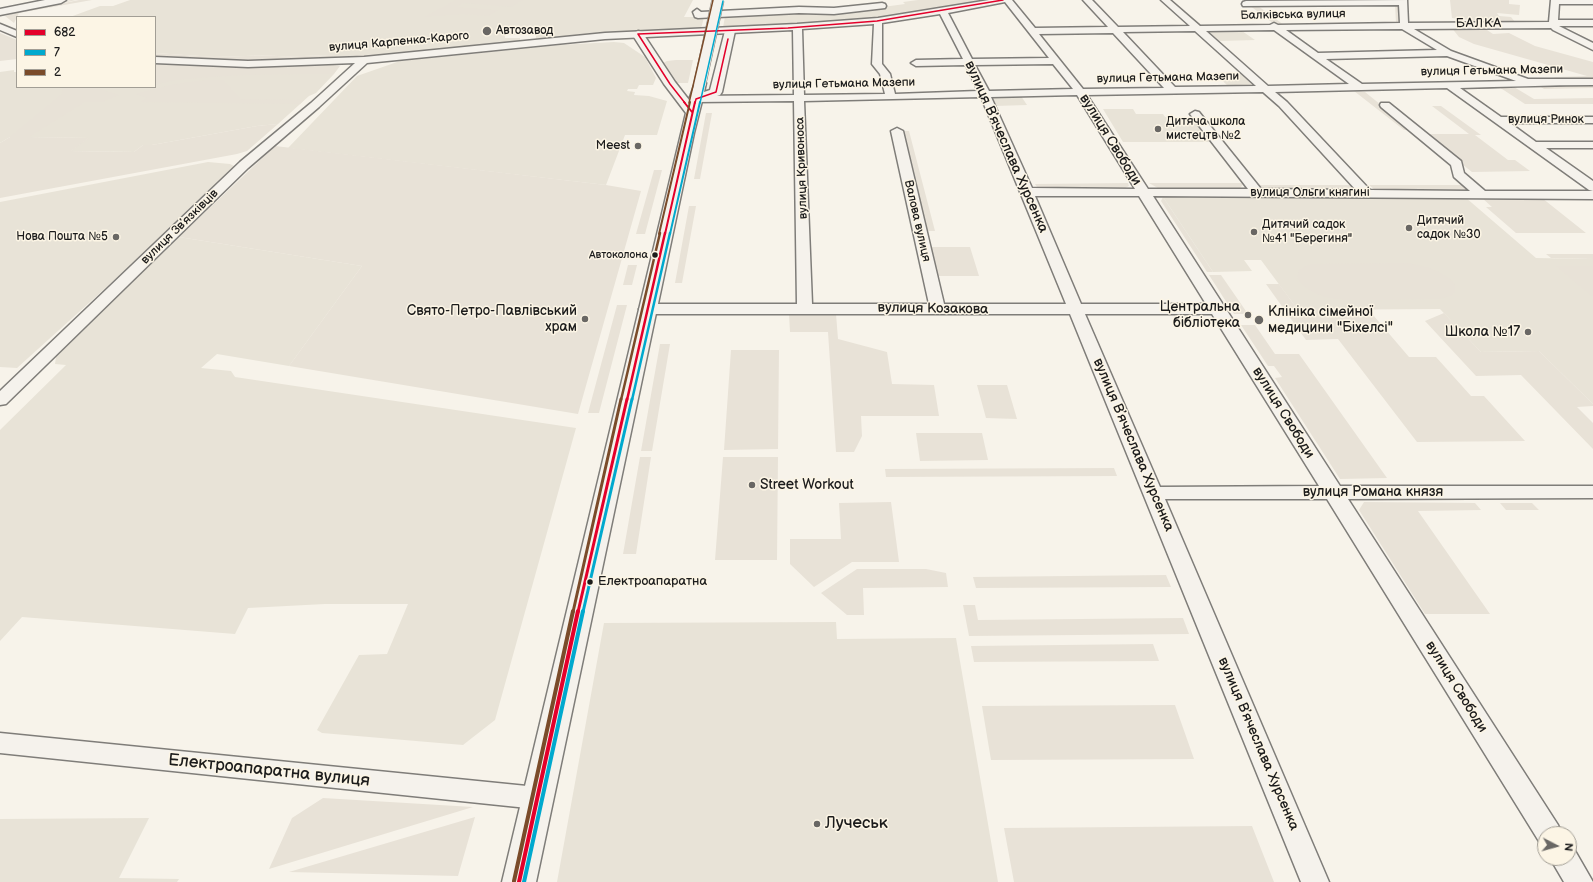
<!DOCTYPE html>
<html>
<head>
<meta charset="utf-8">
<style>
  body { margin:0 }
  #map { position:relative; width:1593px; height:882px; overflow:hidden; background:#f7f3ea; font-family:"Balsamiq Sans",sans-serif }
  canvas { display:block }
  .legend { position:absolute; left:16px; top:16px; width:140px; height:72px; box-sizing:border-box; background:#fcf5e5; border:1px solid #a29e95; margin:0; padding:5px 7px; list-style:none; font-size:12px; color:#1c1c1c }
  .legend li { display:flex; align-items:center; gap:8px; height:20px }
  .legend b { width:20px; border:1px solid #a29e95 }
  .north { position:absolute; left:1537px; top:826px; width:40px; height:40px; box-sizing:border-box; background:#fcf5e5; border:1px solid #a29e95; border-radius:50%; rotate:96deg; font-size:11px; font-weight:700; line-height:16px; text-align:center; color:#1c1c1c }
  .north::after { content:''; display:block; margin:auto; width:14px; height:18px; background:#696764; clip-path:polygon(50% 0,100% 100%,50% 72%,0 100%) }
</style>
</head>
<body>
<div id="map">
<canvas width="1593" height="882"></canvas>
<ul class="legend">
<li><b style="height:5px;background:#e4002b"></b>682</li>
<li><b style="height:5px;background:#00a9ce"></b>7</li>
<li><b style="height:5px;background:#7a4b2a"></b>2</li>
</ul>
<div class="north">N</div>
</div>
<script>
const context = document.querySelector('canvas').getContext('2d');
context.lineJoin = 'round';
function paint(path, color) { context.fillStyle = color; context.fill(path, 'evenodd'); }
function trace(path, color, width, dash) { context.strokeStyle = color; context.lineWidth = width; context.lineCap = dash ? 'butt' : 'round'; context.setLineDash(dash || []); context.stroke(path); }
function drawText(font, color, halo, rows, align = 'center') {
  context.font = font + ' "Balsamiq Sans",sans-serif'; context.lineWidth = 3; context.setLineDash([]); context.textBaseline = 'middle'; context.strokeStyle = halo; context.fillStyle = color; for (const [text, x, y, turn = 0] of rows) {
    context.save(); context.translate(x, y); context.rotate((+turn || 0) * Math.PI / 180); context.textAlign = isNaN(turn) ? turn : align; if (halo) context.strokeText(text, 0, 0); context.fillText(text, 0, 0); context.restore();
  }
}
paint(new Path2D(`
  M130 0H693L684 17H704L701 29 604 33 536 40V34L505 35V38H520V41L451 50 332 57V55L276 57 278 55 214 57 155 53V17H70L100 6H113Z
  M918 0H983L942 9 876 18 798 24 723 28 725 16 802 11 846 12 905 4 903 2Z
  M1207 31H1242L1255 40 1219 41Z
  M614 42 624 43 645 57 656 78 653 85H639L637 89H628L627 91 635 92 634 95 649 96 667 101 657 135H625L606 185 288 148 357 76 400 61 559 45Z
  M14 70V72H17V87H155V72L222 74H334L316 93 309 96 278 124 257 126 152 145H143L134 152 70 151 88 138 10 137 0 143V72Z
  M1214 73H1240L1255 86H1228Z
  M1021 96 1027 105 995 106 989 97Z
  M1103 109H1133L1136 114H1163L1165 117H1191L1211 142H1123Z
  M208 162 230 164 234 166 173 227 17 368 0 367V202Z
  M1163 197H1465L1536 258 1593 259V404L1539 351 1481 352 1440 309 1298 310 1261 260H1244L1252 271 1213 272Z
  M179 237 362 266 289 366 217 354 201 368 231 371 235 377 576 428 495 720 463 745 322 733 317 730 359 655 387 654 408 604H325L248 608 235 634 22 617 0 641V430L66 365 55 364 56 357Z
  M836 622 837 639 956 638 998 882H557L604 623Z
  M149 818 119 878 179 879 177 882H0V819Z`), '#e8e3d7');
paint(new Path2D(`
  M71 0H76L49 6 79 0H92L19 13 14 23 5 16 15 13V11Z
  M456 0H523L511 7 463 3 456 7 498 10 488 16 466 14 424 17Z
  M1450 0H1509V4L1520 5 1519 15 1497 13 1499 16 1511 17 1515 22H1471L1469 20 1452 18Z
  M1400 2 1401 25 1278 27 1249 5ZM1395 4 1396 23 1284 25 1258 6Z
  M1481 26 1493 34 1509 33 1535 46 1593 62V79L1543 80 1557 77 1587 76 1474 44 1459 37 1451 27Z
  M0 33 17 40V59L0 61Z
  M451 50 346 58 253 61 155 57V53L214 57 279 55 277 57 333 55 332 57Z
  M676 60H693L688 83H677L661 64 667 61Z
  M155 63 244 67 334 65 340 66 334 74C298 74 262 74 226 76 202 78 177 78 155 85Z
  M204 80H223L240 99 304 100 300 104 141 102 147 98 135 94 170 85Z
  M1593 84V88L1544 89 1538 85Z
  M63 87H94L119 95 102 102H85L29 137 89 138 71 151 134 152 143 145H152L257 126 278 124 247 151 237 154 0 198V143L10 137 61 95Z
  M1499 87H1514L1534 99 1593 98V104H1525Z
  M1354 91 1365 92 1412 130H1404Z
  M1432 106H1441L1481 135H1475L1508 160H1515L1530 171 1472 172 1424 134H1469Z
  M706 113H712L700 179H694Z
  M900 131H909L935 231H924Z
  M275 146 606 185 641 191 578 414 289 366 362 266 179 237Z
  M654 170H662L645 234H636Z
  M1128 183 1129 186 1123 189H1049L1037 187 1035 184Z
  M1149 183H1244L1238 191H1163Z
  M1256 185H1353L1351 191H1271Z
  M1369 185H1467L1473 191 1375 190Z
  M1163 197 1213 272H1207L1161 201Z
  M1482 198H1542L1586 233H1516L1486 207H1492Z
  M689 206H696L682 283H675Z
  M928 247H970L979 276H934Z
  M1546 254H1593V259L1551 258Z
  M1407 263C1424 266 1444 270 1455 285V292L1452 295 1441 299C1423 299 1406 299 1388 300 1362 300 1312 305 1297 277L1299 270 1307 265 1314 264Z
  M628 265H637L632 285H623Z
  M1556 266H1593V297Z
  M1209 275H1221L1248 314H1234Z
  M1266 284H1279L1298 310 1368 309 1409 357H1436L1471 396H1484L1525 441 1417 442 1338 339 1306 340Z
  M617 305H627L599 413H588Z
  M1444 313 1481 352 1539 351 1593 404V406L1577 407 1593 423V449L1521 375 1476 376 1425 321Z
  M789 314H836L838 339 887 352 892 384 934 385 939 416H861L862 436 854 452H836L828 332H790Z
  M1241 325H1255L1275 354H1299L1387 478 1340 479 1275 378 1282 377 1274 366H1268Z
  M660 344H670L652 451H641Z
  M731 350H779L778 449 724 450Z
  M977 385H1007L1017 419 986 418Z
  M916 433H982L988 460 920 461Z
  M640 457H651L636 554H623Z
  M723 457H778L777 560H715Z
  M1114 468 1117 476 886 477 885 469Z
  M891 502 899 562H852L814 587 790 564V539H841L839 503Z
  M1364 502 1475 503 1481 510 1418 511 1490 614H1425L1359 510Z
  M1500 503H1532L1539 510H1506Z
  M857 569H926L946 573 948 587 863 588 864 615H847L821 593Z
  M1166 575 1171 587 976 588 973 577Z
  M963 605H975L978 620 1183 618 1189 634 969 636Z
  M1153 644 1159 661 974 662 971 646Z
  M1175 705 1194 759 991 760 982 706Z
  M323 798 473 807 269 869 292 818Z
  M475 817 458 876 289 872Z
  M1252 826 1274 882H1014L1004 828Z`), '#e8e2d7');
const minor = new Path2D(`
  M989 0H1012L1035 28 1108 27 1083 0H1092L1118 27 1190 26 1161 0H1170L1200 26 1270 25 1274 23 1278 25 1400 23 1399 5 1243 6 1242 4 1243 2 1246 1 1407 0 1408 23 1549 22 1551 0H1593V4H1559L1558 20H1593V26H1559L1593 43V50L1553 30 1551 28 1414 29 1451 51 1528 79H1593V85C1548 85 1504 87 1460 88L1501 117H1593V123H1510L1536 142H1593V148H1546L1593 181V191L1589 190 1447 88 1275 92 1287 102 1370 190 1470 191 1454 177 1451 165 1381 107 1380 105 1381 103H1389L1461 161 1464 173 1485 191H1593V199L1153 196 1340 486H1593V498L1348 499 1558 825 1562 834H1545V845L1540 843 1327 499H1165L1329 882H1301L1070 314H647L642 312 639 309 642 306 647 304H797L794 101 696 102 691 99 696 96 794 95 793 30 605 39 367 63 319 107 248 168 6 404 0 405V391L240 162 311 103 355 63 248 67 155 63V57L248 61 364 57 605 33 797 24 878 18ZM1005 2 1049 58 972 59 948 13ZM940 14 963 59 916 60 911 63 916 66 966 65 978 91 895 94 890 74 882 64V23ZM874 24 872 64 880 74 885 94 804 95 802 29ZM1402 29 1437 50 1318 53 1286 30ZM1274 30 1349 84 1268 86 1206 31ZM1195 31 1256 86 1175 87 1123 32ZM1113 33 1164 88 1083 89 1039 34ZM1447 56 1516 81 1362 84 1326 59ZM1053 64 1073 89 989 91 975 65ZM1263 92 1279 106 1356 190 1261 189 1199 112 1195 111 1190 114 1248 189H1148L1087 95ZM1077 95 1135 189 1032 188 991 97ZM981 97 1066 304H944L903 131 897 128 891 131 929 304H812L804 101ZM1035 196H1139L1206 304H1081ZM1085 314H1212L1319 486 1160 487Z
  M882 3 885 4 886 6 885 8 834 14 799 13 698 18 695 17 693 12 697 9 701 12 799 7 834 8Z
  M0 24 17 31V37L0 30Z
  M0 733 537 787 546 790 550 798 546 806 537 809 0 753Z
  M1569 847 1574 849 1593 882H1564L1550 858H1569Z`);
const major = new Path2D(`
  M45 0H66L61 3 0 15V9Z
  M730 28 735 31 722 92 720 95 702 101 694 133 536 882H502L686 113 664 84 632 34 638 31 642 32 675 82 689 100 696 80H704L706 83 704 92 710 90 725 31Z`);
trace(minor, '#7f7d79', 3);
trace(major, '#7f7d79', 3);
paint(minor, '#f5f2ec');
paint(major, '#f5f2ec');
const majorBridge = new Path2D(`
  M700 83 718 0`);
trace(majorBridge, '#7f7d79', 13, []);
trace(majorBridge, '#f5f2ec', 12);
trace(new Path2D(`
  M638 34 788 28 877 21 1003 0
  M638 34 670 84 685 103
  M696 99 716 92 728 39
  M695 103 696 99`), '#e4002b', 1.5);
trace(new Path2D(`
  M684 102 692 112
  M665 234 695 102`), '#e4002b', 2);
trace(new Path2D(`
  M627 400 665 233`), '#e4002b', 2.5);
trace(new Path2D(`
  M578 612 627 399`), '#e4002b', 3);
trace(new Path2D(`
  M519 882 578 611`), '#e4002b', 4);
trace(new Path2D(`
  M700 103 723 1`), '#00a9ce', 1.5);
trace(new Path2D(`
  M670 234 700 102`), '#00a9ce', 2);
trace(new Path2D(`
  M632 400 670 233`), '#00a9ce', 2.5);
trace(new Path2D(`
  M583 612 632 399`), '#00a9ce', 3);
trace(new Path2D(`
  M524 882 583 611`), '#00a9ce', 4);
trace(new Path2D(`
  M689 103 713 0`), '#7a4b2a', 1.5);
trace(new Path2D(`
  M659 234 690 102`), '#7a4b2a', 2);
trace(new Path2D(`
  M621 400 660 233`), '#7a4b2a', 2.5);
trace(new Path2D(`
  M573 612 621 399`), '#7a4b2a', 3);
trace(new Path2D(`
  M514 881 573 611`), '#7a4b2a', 4);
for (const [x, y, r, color] of [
  [487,31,5,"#696764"],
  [1158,129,4,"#696764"],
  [638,146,4,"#696764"],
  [1409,228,4,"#696764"],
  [1254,232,4,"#696764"],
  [116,237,4,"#696764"],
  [655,255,3.5,"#1c1c1c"],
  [1248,315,4,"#696764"],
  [585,319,4,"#696764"],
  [1259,320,5,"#696764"],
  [1528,332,4,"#696764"],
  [752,485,4,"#696764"],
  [590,582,3.5,"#1c1c1c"],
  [817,824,4,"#696764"]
]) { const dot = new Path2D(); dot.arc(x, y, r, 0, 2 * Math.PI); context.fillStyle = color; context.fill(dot); trace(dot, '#fcf5e5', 1.5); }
drawText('11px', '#1c1c1c', '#fcf5e5', [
  ["Автоколона",648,255]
], 'right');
drawText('12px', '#1c1c1c', '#fcf5e5', [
  ["Балківська вулиця",1293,15,-1],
  ["вулиця Карпенка-Карого",399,42,-5],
  ["вулиця Гетьмана Мазепи",1492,71,-1],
  ["вулиця Гетьмана Мазепи",1168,78,-1],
  ["вулиця Гетьмана Мазепи",844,84,-1],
  ["вулиця Ринок",1546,120],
  ["вулиця Кривоноса",802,168,-92],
  ["вулиця Ольги княгині",1310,193],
  ["Валова вулиця",917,221,77],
  ["вулиця Звʼязківців",180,227,-44]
]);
drawText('12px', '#1c1c1c', '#fcf5e5', [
  ["Автозавод",496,31],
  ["Дитяча школа",1166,122],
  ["мистецтв №2",1166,136],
  ["Meest",630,146,"right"],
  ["Дитячий",1417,221],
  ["садок №30",1417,235],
  ["Дитячий садок",1262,225],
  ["№41 \"Берегиня\"",1262,239],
  ["Нова Пошта №5",108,237,"right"]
], 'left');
context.letterSpacing = '1px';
drawText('13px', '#1c1c1c', '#fcf5e5', [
  ["БАЛКА",1479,24]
]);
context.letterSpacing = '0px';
drawText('13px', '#1c1c1c', '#fcf5e5', [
  ["Електроапаратна",598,582]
], 'left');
drawText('14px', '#1c1c1c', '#fcf5e5', [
  ["вулиця Свободи",1110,140,58],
  ["вулиця Вʼячеслава Хурсенка",1006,147,66],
  ["вулиця Козакова",933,309,1],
  ["вулиця Свободи",1283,413,58],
  ["вулиця Вʼячеслава Хурсенка",1133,445,67],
  ["вулиця Романа князя",1373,492],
  ["вулиця Свободи",1456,687,58],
  ["вулиця Вʼячеслава Хурсенка",1258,744,67]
]);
drawText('14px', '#1c1c1c', '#fcf5e5', [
  ["Центральна",1240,307],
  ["бібліотека",1240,323],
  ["Свято-Петро-Павлівський",577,311],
  ["храм",577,327],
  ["Клініка сімейної",1268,312,"left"],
  ["медицини \"Біхелсі\"",1268,328,"left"],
  ["Школа №17",1520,332],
  ["Street Workout",760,485,"left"]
], 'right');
drawText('17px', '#1c1c1c', '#fcf5e5', [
  ["Електроапаратна вулиця",269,771,6]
]);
drawText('17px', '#1c1c1c', '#fcf5e5', [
  ["Лучеськ",825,824]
], 'left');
</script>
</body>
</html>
